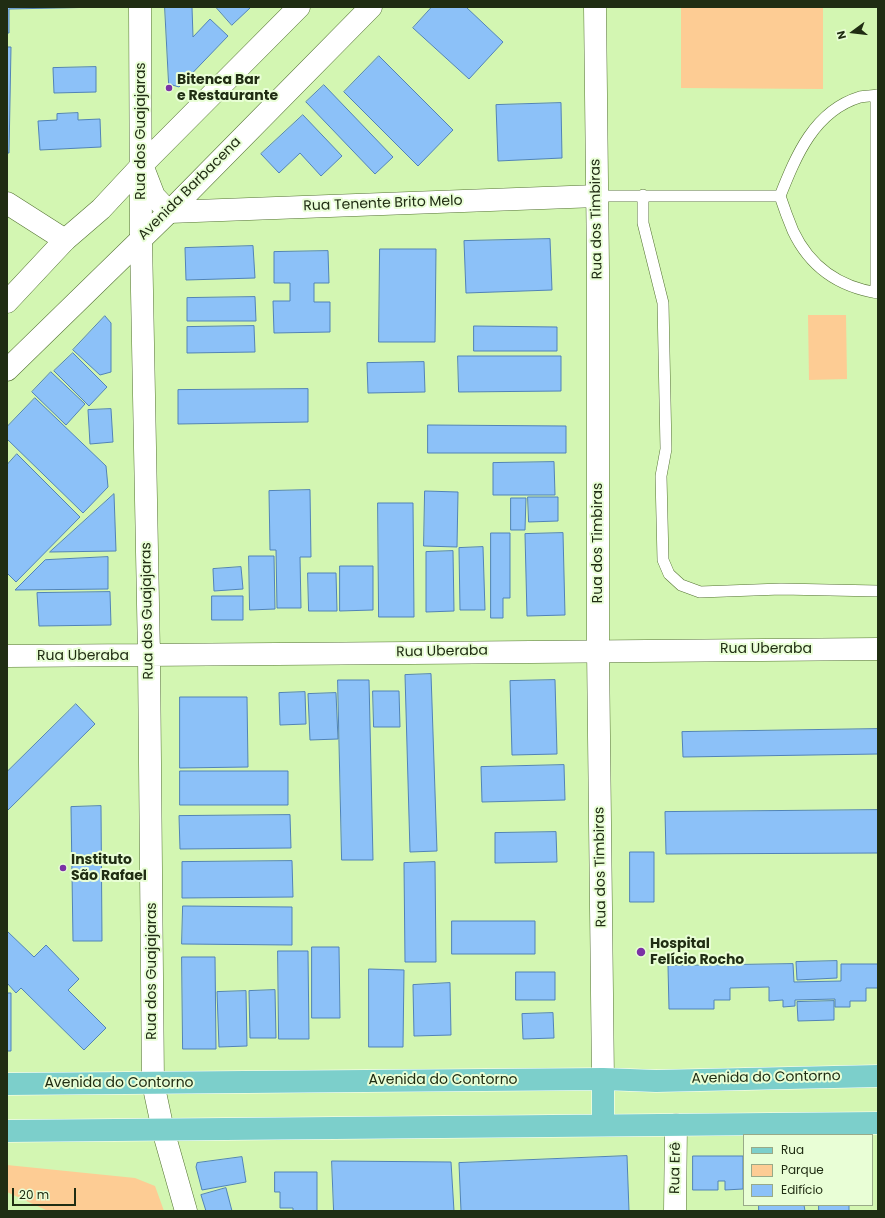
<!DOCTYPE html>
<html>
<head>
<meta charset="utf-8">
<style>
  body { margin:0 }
  #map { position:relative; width:885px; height:1218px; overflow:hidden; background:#d3f6b2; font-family:Poppins,sans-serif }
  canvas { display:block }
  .frame { position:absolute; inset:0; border:8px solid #202d13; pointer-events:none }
  .legend { position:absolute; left:743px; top:1134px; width:130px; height:72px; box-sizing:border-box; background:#e9fed6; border:1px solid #9a8; margin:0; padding:5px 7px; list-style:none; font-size:12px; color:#202d13 }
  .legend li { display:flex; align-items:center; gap:8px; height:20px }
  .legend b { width:20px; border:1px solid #9a8 }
  .north { position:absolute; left:833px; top:12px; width:40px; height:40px; -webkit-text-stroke:3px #e9fed6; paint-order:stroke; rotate:255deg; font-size:11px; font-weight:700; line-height:16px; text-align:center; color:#202d13 }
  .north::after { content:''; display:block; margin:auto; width:14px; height:18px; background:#202d13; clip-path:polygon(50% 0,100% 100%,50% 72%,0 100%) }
  .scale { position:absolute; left:12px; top:1188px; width:64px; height:18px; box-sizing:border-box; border:2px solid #202d13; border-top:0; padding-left:5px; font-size:12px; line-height:14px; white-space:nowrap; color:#202d13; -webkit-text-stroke:3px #e9fed6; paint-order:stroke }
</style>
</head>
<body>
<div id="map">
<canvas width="885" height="1218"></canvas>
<div class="frame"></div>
<ul class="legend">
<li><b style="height:5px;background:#7ccfcb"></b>Rua</li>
<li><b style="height:11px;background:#fdcc94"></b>Parque</li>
<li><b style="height:11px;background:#8cc1f8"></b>Edifício</li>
</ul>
<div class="north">N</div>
<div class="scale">20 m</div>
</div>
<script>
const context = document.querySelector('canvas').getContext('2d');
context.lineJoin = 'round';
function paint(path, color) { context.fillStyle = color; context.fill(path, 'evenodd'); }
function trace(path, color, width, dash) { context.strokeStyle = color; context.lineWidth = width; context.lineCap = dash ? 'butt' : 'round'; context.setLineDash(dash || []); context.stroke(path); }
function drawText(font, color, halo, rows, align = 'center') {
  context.font = font + ' Poppins,sans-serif'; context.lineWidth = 4; context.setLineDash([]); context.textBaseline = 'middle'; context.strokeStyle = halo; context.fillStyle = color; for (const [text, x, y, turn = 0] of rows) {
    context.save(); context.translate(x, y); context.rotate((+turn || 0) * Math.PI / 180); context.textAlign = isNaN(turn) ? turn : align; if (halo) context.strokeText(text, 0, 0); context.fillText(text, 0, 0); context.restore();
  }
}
paint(new Path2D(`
  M681 7H823V89L681 88Z
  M808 315H846L847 379 809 380Z
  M7 1165 135 1178 155 1186 164 1211H48L7 1192Z`), '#fdcc94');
const building = new Path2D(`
  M7 7H103L9 9V33H7Z
  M165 7H192L193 37 210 19 228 36 179 87 169 84Z
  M216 7H250V8L232 25Z
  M432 7H466L503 42 469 79 413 28Z
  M7 47H11L9 153H7Z
  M379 56 453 130 418 166 344 92Z
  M96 67V92L54 93 53 68Z
  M324 85 393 157 375 174 306 102Z
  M561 103 562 158 498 161 496 105Z
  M78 113V120L100 119 101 147 40 150 38 121 57 120V114Z
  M303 115 342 156 321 176 300 153 279 173 261 154Z
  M550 239 552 290 466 293 464 241Z
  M253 246 255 278 186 280 185 248Z
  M380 249H436L435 342H379Z
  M328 251 329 283H314V302H330V332L274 333 273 301H290V283H274V252Z
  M255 297 256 321H187V298Z
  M105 316 111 323V372L100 375 73 350Z
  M254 326 255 352 187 353V327Z
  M474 326 557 327V351H474Z
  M73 353 107 387 89 406 54 371Z
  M458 356H561V391L459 392Z
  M424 362 425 392 368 393 367 363Z
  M51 372 85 404 66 425 32 392Z
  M308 389V422L178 424V390Z
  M35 398 106 466 108 487 83 513 7 439V427Z
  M111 409 113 442 90 444 88 410Z
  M428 425 566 426V453H428Z
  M17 454 80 517 16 582 7 573V465Z
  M554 462 555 495H493V463Z
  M310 490 311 557H300L301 608H277L276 550H270L269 491Z
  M425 491 458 492 457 547 424 546Z
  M114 494 116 551 50 552Z
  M528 497H558V521L529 522Z
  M511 498H526L525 530H511Z
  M378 503H413L414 617H379Z
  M491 533H510V598H503V618H491Z
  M563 533 565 615 527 616 525 534Z
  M483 547 485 610H460L459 548Z
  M453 551 454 611 426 612V552Z
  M249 556H274L275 609 250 610Z
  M108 557V589L15 590 45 560Z
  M340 566H373V610L340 611Z
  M241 567 243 589 214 591 213 569Z
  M308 573H336L337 611H309Z
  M110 592 111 625 39 626 37 593Z
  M212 596H243V620H212Z
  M431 674 437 851 410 852 405 675Z
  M338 680H369L373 860H342Z
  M555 680 557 754 512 755 510 681Z
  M373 691H399L400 727H374Z
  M305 692 306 724 280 725 279 693Z
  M336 693 338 739 310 740 308 694Z
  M180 697H247L248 767 180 768Z
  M76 704 95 724 7 811V772Z
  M878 729V754L683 757 682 732Z
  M564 765 565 800 482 802 481 767Z
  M180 771H288V805H180Z
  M101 806 102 941H73L71 807Z
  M878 810V853L666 854 665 812Z
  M290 815 291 848 180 849 179 816Z
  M556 832 557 862 495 863V833Z
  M630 852H654V902H630Z
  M292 861 293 897 182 898V862Z
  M435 862 436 962H405L404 863Z
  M183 906 292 907V945L182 944Z
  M452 921H535V954H452Z
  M7 931 34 957 46 945 79 979 68 990 106 1028 84 1050 21 988 16 993 7 983Z
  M312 947H339L340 1018H312Z
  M278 951H308L309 1039H279Z
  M182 957H215L216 1049H183Z
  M837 961V978L797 980 796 962Z
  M793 964 794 982 841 981V964H878V988H866V1001H850V1007H835V999L795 1000V1006L783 1007V1000L769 1001V987L730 988V1000H714V1009H669L668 966Z
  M369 969 404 970 403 1047H369Z
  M516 972H555V1000H516Z
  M450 983 451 1035 414 1036 413 985Z
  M275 990 276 1038H250L249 991Z
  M246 991 247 1046 219 1047 217 992Z
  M7 993H11V1051H7Z
  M834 1001V1020L798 1021 797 1002Z
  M553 1013 554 1038 523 1039 522 1014Z
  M627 1156 629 1211H461L459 1163Z
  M693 1156H743V1189L725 1190V1181H718V1190H693Z
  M242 1157 246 1182 202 1190 196 1167 197 1163Z
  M332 1161 451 1162 454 1211H334Z
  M275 1172H317V1211H293V1208H280V1192H275Z
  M226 1188 232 1211H206L201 1195Z
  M759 1205H804L805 1211H759Z
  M819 1205H849V1211H819Z`);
paint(building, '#8cc1f8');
trace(building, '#5183b7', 1);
const lane = new Path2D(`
  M876 95V293
  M878 95C872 96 865 96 860 97 814 111 796 156 780 196 784 208 788 219 793 231 810 267 839 287 878 293
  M643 195V223L663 303 666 449 661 476 663 560 669 574 681 585 700 592 781 589 878 591
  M597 196H780`);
const street = new Path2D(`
  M140 7 141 239 149 656 153 1083 163 1130 186 1211
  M7 203 65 240
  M169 212 597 196
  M7 656C297 656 588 650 878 649
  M675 1211 676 1125`);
const secondary = new Path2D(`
  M595 7 598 269V650L603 1079
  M142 165 154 196 169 212
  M7 302 65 240 101 209 142 165 299 7
  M7 370 169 212 371 7`);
const primary = new Path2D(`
  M603 1079V1125
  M7 1084 603 1079 656 1081 878 1076
  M7 1131 878 1123`);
trace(lane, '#557334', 12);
trace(street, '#557334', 23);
trace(secondary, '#557334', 23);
trace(primary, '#fff', 23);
trace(lane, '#fff', 11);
trace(street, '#fff', 22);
trace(secondary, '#fff', 22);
trace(primary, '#7ccfcb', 22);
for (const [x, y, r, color] of [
  [169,88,4,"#7b32a5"],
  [63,868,4,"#7b32a5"],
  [641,952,5,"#7b32a5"]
]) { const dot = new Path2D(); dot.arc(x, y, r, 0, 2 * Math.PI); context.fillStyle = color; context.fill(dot); trace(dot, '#e9fed6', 1.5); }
drawText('bold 14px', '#202d13', '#e9fed6', [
  ["Bitenca Bar",177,80],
  ["e Restaurante",177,96],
  ["Instituto",71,860],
  ["São Rafael",71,876],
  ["Hospital",650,944],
  ["Felício Rocho",650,960]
], 'left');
drawText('14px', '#202d13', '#e9fed6', [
  ["Rua dos Guajajaras",141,131,-90],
  ["Avenida Barbacena",190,189,-45],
  ["Rua Tenente Brito Melo",383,204,-2],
  ["Rua dos Timbiras",597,219,-91],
  ["Rua dos Timbiras",598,543,-90],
  ["Rua dos Guajajaras",148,611,-91],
  ["Rua Uberaba",766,649],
  ["Rua Uberaba",442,652,-1],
  ["Rua Uberaba",83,656],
  ["Rua dos Timbiras",601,867,-91],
  ["Rua dos Guajajaras",152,971,-90],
  ["Avenida do Contorno",766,1078,-1],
  ["Avenida do Contorno",443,1080],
  ["Avenida do Contorno",119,1083],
  ["Rua Erê",676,1168,-89]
]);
</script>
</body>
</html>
